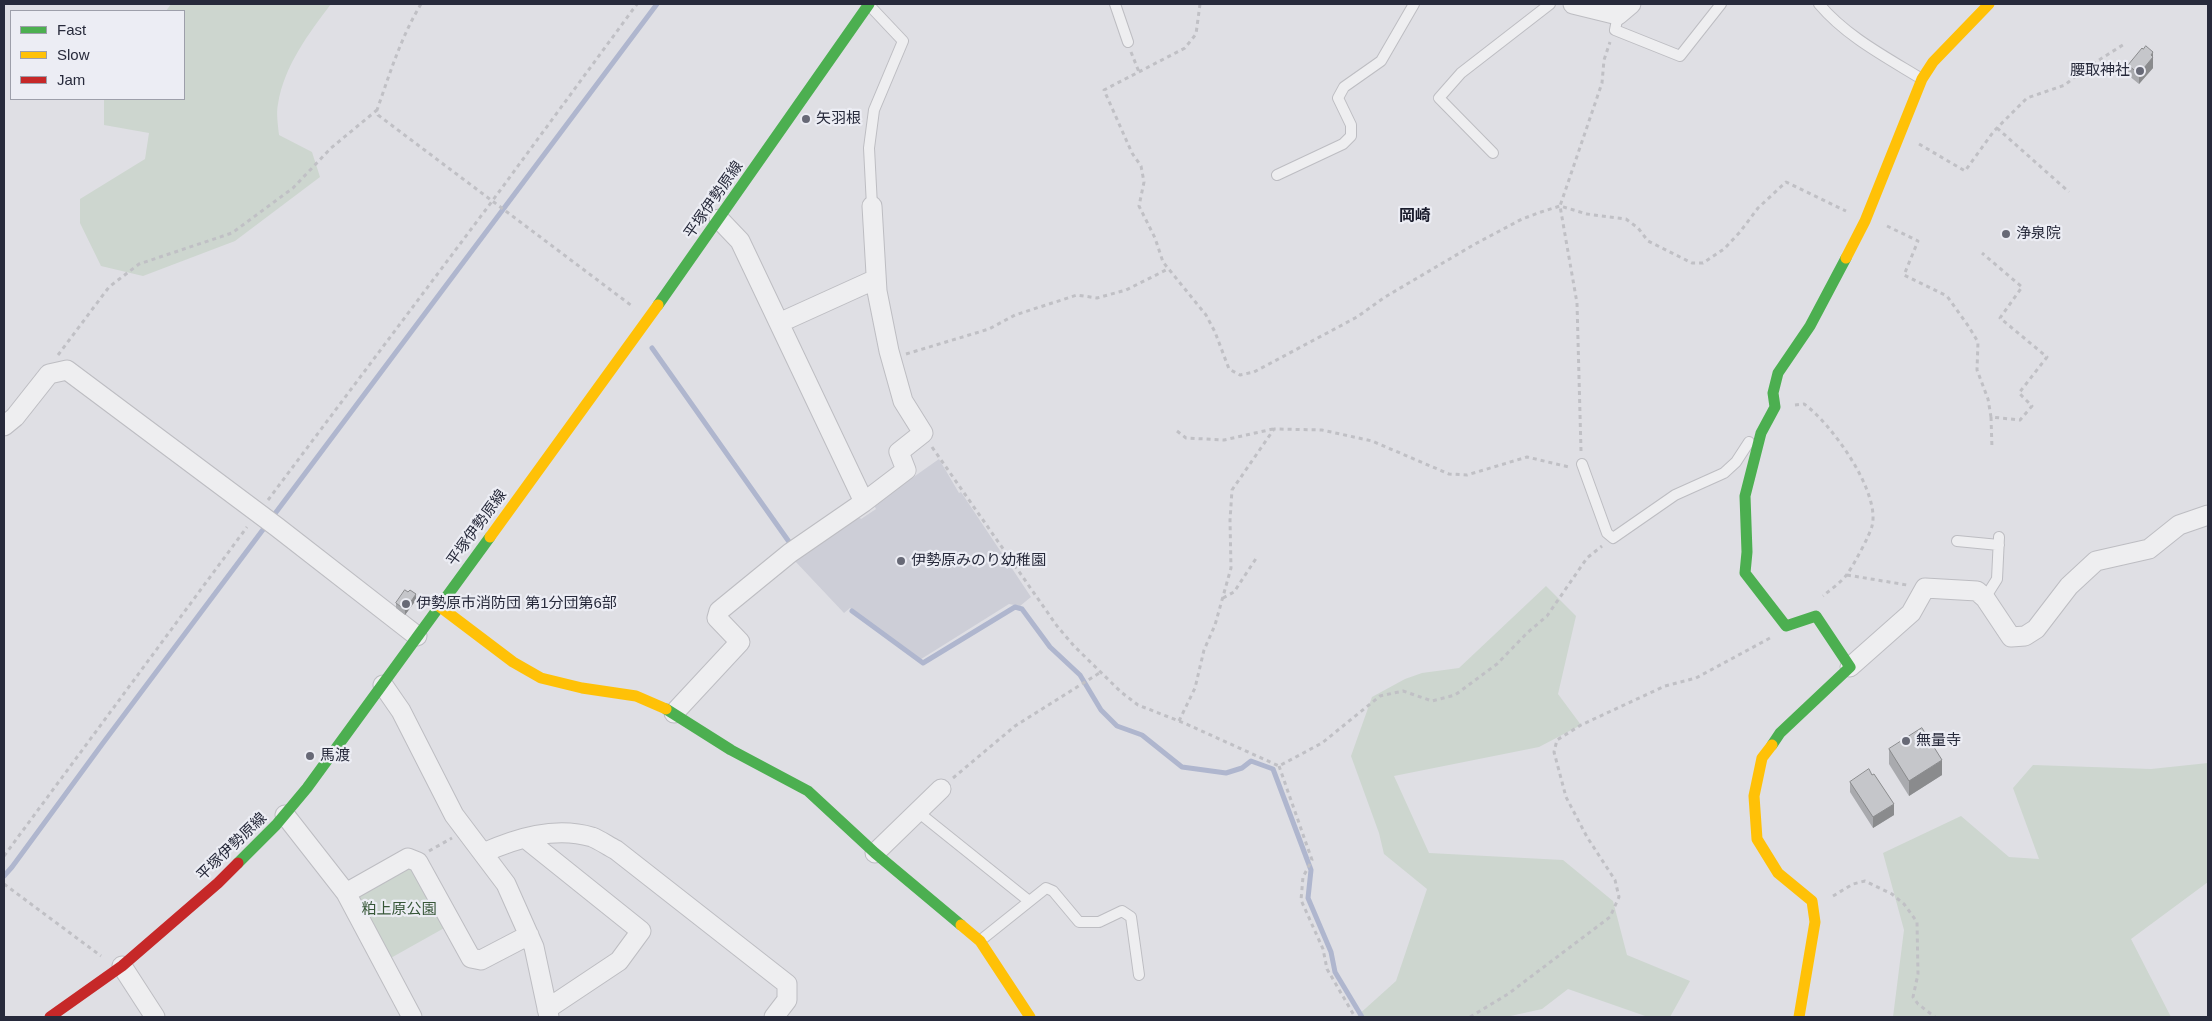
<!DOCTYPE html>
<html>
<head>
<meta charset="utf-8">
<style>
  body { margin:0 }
  #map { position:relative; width:2212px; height:1021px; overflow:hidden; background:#dfdfe4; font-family:Arial,sans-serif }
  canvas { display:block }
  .frame { position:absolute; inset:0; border:5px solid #272a3b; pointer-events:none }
  .legend { position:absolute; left:10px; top:10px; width:175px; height:90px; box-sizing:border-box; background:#ecedf4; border:1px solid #9d9faa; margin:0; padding:6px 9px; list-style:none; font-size:15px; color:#272a3b }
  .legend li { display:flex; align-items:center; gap:10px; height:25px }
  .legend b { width:25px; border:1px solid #9d9faa }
</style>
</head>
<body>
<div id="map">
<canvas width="2212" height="1021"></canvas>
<div class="frame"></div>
<ul class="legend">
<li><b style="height:6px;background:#4caf50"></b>Fast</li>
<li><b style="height:6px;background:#ffc107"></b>Slow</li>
<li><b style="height:6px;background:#c62828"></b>Jam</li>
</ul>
</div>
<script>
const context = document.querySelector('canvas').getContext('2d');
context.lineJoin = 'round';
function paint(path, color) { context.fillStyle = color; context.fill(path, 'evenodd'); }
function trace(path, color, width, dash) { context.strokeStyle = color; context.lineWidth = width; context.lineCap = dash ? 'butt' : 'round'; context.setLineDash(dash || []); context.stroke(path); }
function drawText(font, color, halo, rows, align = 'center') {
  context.font = font + ' Arial,"Noto Sans JP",sans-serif'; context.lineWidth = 4.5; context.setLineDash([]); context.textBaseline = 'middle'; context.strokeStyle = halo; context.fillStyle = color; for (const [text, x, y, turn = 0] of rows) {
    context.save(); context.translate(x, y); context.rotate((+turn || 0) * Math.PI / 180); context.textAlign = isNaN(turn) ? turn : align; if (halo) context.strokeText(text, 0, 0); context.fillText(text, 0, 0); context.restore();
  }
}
paint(new Path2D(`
  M939 459 959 493 961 492 1031 597 1020 606 1009 604 918 661 850 608 844 613 794 560 858 516 861 519 876 509 874 505Z`), '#cdced7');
paint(new Path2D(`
  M171 4H331C309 33 284 66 278 104 276 113 278 125 279 135L312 152 320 177 235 241 143 276 101 266 80 223V199L145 159 149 133 104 125V99H184V11H166Z
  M1546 586 1576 616 1558 694 1581 725 1539 747 1394 776 1429 853 1563 860 1613 901 1627 955 1690 981 1670 1017H1648L1568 989 1542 1009 1506 1017H1356L1396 981 1427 889 1384 854 1379 833 1351 756 1372 697 1405 679 1422 673 1459 668Z
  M2208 763V882L2131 939 2171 1017H1893L1904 930 1883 853 1961 816 2009 857 2039 859 2013 788 2033 765 2151 769Z
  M405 865 414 869 446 927 389 959 356 902 358 893Z`), '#cdd6cf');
trace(new Path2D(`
  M652 348 792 546
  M852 611 923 663 1015 607 1022 609 1050 647 1080 675 1101 710 1117 726 1142 735 1182 767 1226 773 1242 768 1251 761 1273 769 1311 870 1308 898 1331 952 1335 972 1362 1017
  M4 876 12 867 103 743 657 4`), '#afb6ce', 5);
const lane = new Path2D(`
  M1115 4 1128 42
  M1819 4C1846 36 1884 56 1920 78
  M869 5 903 41 874 110 869 148 872 206
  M1618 15 1615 30 1680 56 1721 4
  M1493 153 1439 98 1461 73 1550 4
  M1277 175 1343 144 1351 136V125L1338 98 1344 87 1381 61 1414 4
  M1582 464 1607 533 1613 538 1675 495 1724 473 1736 462 1749 442
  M1957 541 1999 545
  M1985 598 1997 579 1999 537
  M918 812 1029 901
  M981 940 1046 888 1053 891 1079 922H1099L1122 911 1131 917 1139 975`);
const street = new Path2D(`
  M1573 4 1618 15 1631 4
  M719 219 740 241 864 502
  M779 323 876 279
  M4 426 15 417 49 374 67 370 277 527 417 636
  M1850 667 1911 613 1925 588 1977 591 1985 598 2011 637 2025 636 2036 629 2069 586 2096 561 2149 549 2179 525 2208 515
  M383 685 401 711 454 815 506 884 534 947 549 1017
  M674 713 740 642 717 618 719 611 790 553 864 502 906 470 899 452 923 433 903 401 889 351 877 291 872 206
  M285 815 346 893 412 1017
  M525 838 641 931 619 961 547 1009
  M483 853C517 838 555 826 592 837 600 840 608 846 616 850L787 984V1000L774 1017
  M875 853 941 789
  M346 893 408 858 418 862 471 958 481 960 529 935
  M122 966 155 1017`);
trace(lane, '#bdbdc2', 12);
trace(street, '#bdbdc2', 21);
trace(new Path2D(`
  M421 4C401 37 390 73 377 110L378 115 632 306
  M1200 4 1196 34 1185 48 1104 90 1132 153 1141 166 1144 182 1139 206 1155 238 1163 262 1206 315 1215 332 1229 369 1240 375 1254 372 1357 317 1385 297 1475 244 1522 219 1541 212 1560 206 1587 214 1626 219 1638 228 1648 241 1692 263H1703L1724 249 1740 232 1758 208 1786 182 1846 211
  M1131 52 1139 72
  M1997 128 2069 192
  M1919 144 1965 171 1994 131 2027 98 2065 85 2083 70 2126 43
  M1887 226 1918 241 1904 275 1947 296 1969 327 1978 342 1977 370 1988 399 1991 417 2020 420 2032 406 2019 393 2047 357 2000 318 2022 287 1982 253
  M906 354 989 329 1015 315 1077 295 1097 298 1126 290 1168 269
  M58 355 109 287 139 264 232 233 293 188 331 148 377 110
  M1795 405 1804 404C1830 422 1881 492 1872 526 1870 535 1854 564 1848 573 1842 582 1831 589 1823 596
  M1991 417 1992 449
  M1177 431 1186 438 1224 440 1273 429
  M932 447 1057 626 1074 646 1121 692 1138 705 1184 723 1279 766 1322 743 1380 696 1403 691 1432 701 1455 695 1497 664 1527 633 1547 616 1587 558 1602 546
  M1581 451 1577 303 1560 206 1602 83 1604 60 1610 42
  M268 500 493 200 637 4
  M1847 575 1907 585
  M1223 598 1234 592 1257 557
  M1179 721 1195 688 1204 650 1215 625 1231 568 1230 520 1232 490 1274 429 1322 430 1372 441 1449 474 1467 475 1527 457 1569 467
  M1279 766 1312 860 1303 877 1301 900 1323 949 1327 969 1355 1017
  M953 778 1015 726 1101 672
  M429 851 452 838
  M4 856 247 527
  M4 884 101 956
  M1833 896 1853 884 1865 881 1892 894 1904 904 1917 922 1918 974 1913 997 1918 1004 1935 1017
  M1470 1017 1508 994 1610 917 1619 897 1615 880 1587 837 1566 797 1554 752 1557 740 1581 725 1665 686 1696 678 1770 638`), '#c0c0c5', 3, [4, 4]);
trace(lane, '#eeeef0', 10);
trace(street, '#eeeef0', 19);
trace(new Path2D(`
  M658 305 869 4
  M666 709 731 750 808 791 875 853 961 925
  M1772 745 1780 733 1850 667 1816 616 1786 626 1745 573 1747 552 1745 496 1761 433 1775 407 1773 393 1778 373 1810 326 1846 258
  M238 863 276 825 307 788 490 537`), '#4caf50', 11);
trace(new Path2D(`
  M1846 258 1865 221 1922 79 1933 62 1989 4
  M490 537 658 305
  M439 606 513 662 541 678 582 688 636 696 666 709
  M1772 745 1762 758 1754 796 1757 839 1778 873 1812 901 1815 922 1799 1017
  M961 925 980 941 1030 1017`), '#ffc107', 11);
trace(new Path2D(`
  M50 1017 122 966 218 883 238 863`), '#c62828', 11);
paint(new Path2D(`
  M2153 63V68L2139 84 2128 75V65Z
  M416 600 405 615 396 608V603Z
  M1889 749 1942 775 1909 796 1889 764Z
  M1872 775 1894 815 1873 828 1850 792V782Z`), '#a9aaae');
paint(new Path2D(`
  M2153 52V68L2139 84V74Z
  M416 594V600L405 615V610Z
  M1942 760V775L1909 796V781Z
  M1894 804V815L1873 828V817Z`), '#8a8b8d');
const building = new Path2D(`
  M2146 46 2153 52 2151 55 2153 57 2139 74 2128 65 2142 48 2143 49Z
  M405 590 408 592 410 590 416 594 405 610 396 603Z
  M1922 728 1942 760 1909 781 1889 749Z
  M1869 769 1872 775 1874 774 1894 804 1873 817 1850 782Z`);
paint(building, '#c5c6ca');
trace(building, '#8a8b8d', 1);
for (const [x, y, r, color] of [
  [2140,71,5,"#676976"],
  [806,119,5,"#676976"],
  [2006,234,5,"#676976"],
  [901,561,5,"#676976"],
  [406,604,5,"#676976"],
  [1906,741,5,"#676976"],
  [310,756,5,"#676976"]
]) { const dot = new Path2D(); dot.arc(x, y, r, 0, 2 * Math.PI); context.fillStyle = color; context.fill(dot); trace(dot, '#ecedf4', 2); }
drawText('15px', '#272a3b', '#ecedf4', [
  ["腰取神社",2130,71,"right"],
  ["矢羽根",816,119],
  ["浄泉院",2016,234],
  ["伊勢原みのり幼稚園",911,561],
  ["伊勢原市消防団 第1分団第6部",416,604],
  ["無量寺",1916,741],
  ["馬渡",320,756]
], 'left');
drawText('15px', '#272a3b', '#ecedf4', [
  ["平塚伊勢原線",714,200,-55],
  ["平塚伊勢原線",477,528,-54],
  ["平塚伊勢原線",232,847,-44]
]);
drawText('15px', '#365637', '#ecedf4', [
  ["粕上原公園",399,910]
]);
drawText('bold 16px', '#1a1c2c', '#ecedf4', [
  ["岡崎",1415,217]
]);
</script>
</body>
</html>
